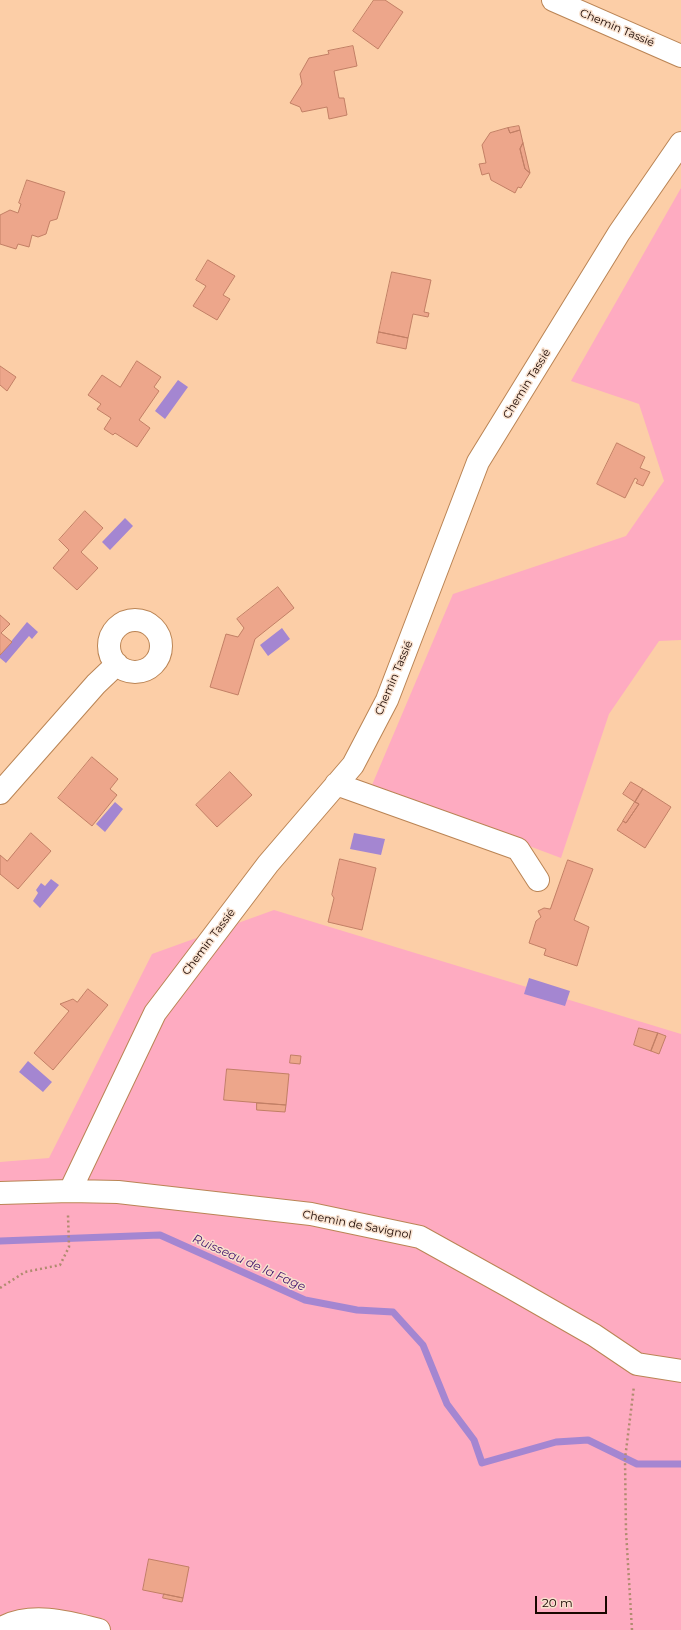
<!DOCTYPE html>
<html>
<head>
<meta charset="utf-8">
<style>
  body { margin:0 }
  #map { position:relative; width:681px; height:1630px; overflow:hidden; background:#fccea7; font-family:Montserrat,sans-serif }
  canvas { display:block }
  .scale { position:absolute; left:535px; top:1596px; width:72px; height:18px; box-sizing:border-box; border:2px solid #190600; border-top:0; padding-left:5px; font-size:12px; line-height:14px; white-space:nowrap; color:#190600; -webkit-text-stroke:3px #f8e0cd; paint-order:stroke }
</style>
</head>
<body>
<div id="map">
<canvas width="681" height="1630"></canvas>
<div class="scale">20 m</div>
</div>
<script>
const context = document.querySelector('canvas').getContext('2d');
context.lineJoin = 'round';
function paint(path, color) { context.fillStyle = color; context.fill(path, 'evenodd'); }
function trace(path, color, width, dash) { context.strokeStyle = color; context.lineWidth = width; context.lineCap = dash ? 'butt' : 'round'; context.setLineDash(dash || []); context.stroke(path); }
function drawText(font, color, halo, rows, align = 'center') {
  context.font = font + ' Montserrat,sans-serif'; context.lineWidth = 3; context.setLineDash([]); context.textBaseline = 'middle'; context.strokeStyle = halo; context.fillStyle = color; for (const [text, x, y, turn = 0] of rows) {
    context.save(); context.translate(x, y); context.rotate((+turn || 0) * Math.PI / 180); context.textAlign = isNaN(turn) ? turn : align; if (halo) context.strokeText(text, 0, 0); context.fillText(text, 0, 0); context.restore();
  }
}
paint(new Path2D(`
  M681 188V640L659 641 609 714 561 858 404 799 372 785 453 594 626 536 664 481 639 404 571 381Z
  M274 910 681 1034V1630H0V1162L49 1158 152 954Z`), '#feabc1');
paint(new Path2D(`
  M178 380 188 387 165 419 155 411Z
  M125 518 133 526 110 550 102 542Z
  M27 622 38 632 32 639 29 636 6 663 0 658V655Z
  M282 628 290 639 268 656 260 645Z
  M115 802 123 809 105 832 96 824Z
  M354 833 385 839 381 855 350 849Z
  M51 879 59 885 40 908 33 901 38 893 36 890 41 883 45 886Z
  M529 978 570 991 565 1006 524 994Z
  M28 1061 52 1082 43 1092 19 1072Z`), '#a486d1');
trace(new Path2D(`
  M0 1241 160 1235 305 1300 357 1310 393 1312 423 1345 447 1404 474 1440 482 1463 556 1442 588 1440 637 1464H681`), '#a486d1', 7);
const building = new Path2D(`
  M374 0H385L403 12 378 49 353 31Z
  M353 46 357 66 334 71 339 98H344L347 115 329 119 327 107 302 112 300 107 290 103 302 84 300 74 309 58 329 54 328 51Z
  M519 126 520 130 510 133 508 128Z
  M508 128 510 133 520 130 523 143 520 149 525 169 530 173 521 188 518 187 515 193 491 180 489 173 482 175 479 164 486 163 482 145 490 133Z
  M523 143 530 173 525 169 520 149Z
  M27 180 65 192 57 219 50 221 46 234 38 237 32 235 29 247 18 244 16 249 0 244V215L10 210 18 213 21 204 19 203Z
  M208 260 235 276 223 295 230 299 217 320 193 306 206 286 196 280Z
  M392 272 431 280 424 312 429 313 428 317 413 314 408 338 379 332Z
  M379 332 408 338 406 349 377 343Z
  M137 361 161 377 154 387 159 391 139 420 150 428 137 447 115 433 113 435 104 429 111 418 97 409 101 404 88 395 102 375 120 387Z
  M0 366 16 377 7 391 0 385Z
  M617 443 645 457 640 468 650 472 643 486 636 483 638 480 635 478 625 498 597 484Z
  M85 511 103 528 81 552 98 568 77 590 53 568 69 550 59 540Z
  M278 587 294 608 255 639 238 695 210 687 226 634 238 637 244 628 237 619Z
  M0 615 10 624 1 633 12 642 0 655Z
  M92 757 118 779 110 789 117 795 92 826 58 798Z
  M230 772 252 795 217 827 196 805Z
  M631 782 643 789 635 802 623 794Z
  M643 789 671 807 645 848 617 830 623 821 626 823 639 804 635 802Z
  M635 802 639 804 626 823 623 821Z
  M31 833 51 851 18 889 0 874V855L7 861Z
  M340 859 376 868 362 930 328 922 334 898 332 895Z
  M568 860 593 869 574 920 589 927 577 966 544 955 546 949 529 943 536 921 541 917 538 911 544 908 550 909Z
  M88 989 108 1005 53 1070 34 1053 69 1011 60 1004 73 999 77 1002Z
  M639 1028 658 1033 651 1051 634 1045Z
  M658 1033 666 1036 659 1054 651 1051Z
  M291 1055 301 1056 300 1064 290 1063Z
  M227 1069 289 1074 286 1105 224 1100Z
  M257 1103 286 1105 285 1112 257 1110Z
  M149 1559 189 1567 183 1598 143 1590Z
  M164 1594 183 1598 182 1602 163 1598Z`);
paint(building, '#eda68b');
trace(building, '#c27f65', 1);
const street = new Path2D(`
  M553 0 681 56
  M109 646a26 26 0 1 1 52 0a26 26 0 1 1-52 0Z
  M336 784 518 849 538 880
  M0 793 96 684 117 664
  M70 1191 155 1013 268 864 353 765 387 700 478 462 619 233 681 143
  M0 1193 70 1191 118 1192 311 1214 420 1237 510 1287 594 1335 637 1364 681 1371
  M0 1629C29 1611 69 1622 99 1630`);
trace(street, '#ba8454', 24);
trace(new Path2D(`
  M0 1288 25 1272 60 1265 69 1247 68 1215
  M632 1630 626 1531 625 1459 634 1386`), '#b08b6f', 2.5, [2, 3]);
trace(street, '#fff', 22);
drawText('11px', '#190600', '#f8e0cd', [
  ["Chemin Tassié",617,28,23],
  ["Chemin Tassié",527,384,-58],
  ["Chemin Tassié",394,678,-67],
  ["Chemin Tassié",209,942,-53],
  ["Chemin de Savignol",357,1225,11]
]);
drawText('italic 12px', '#42146d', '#f8e0cd', [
  ["Ruisseau de la Fage",249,1263,24]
]);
</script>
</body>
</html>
